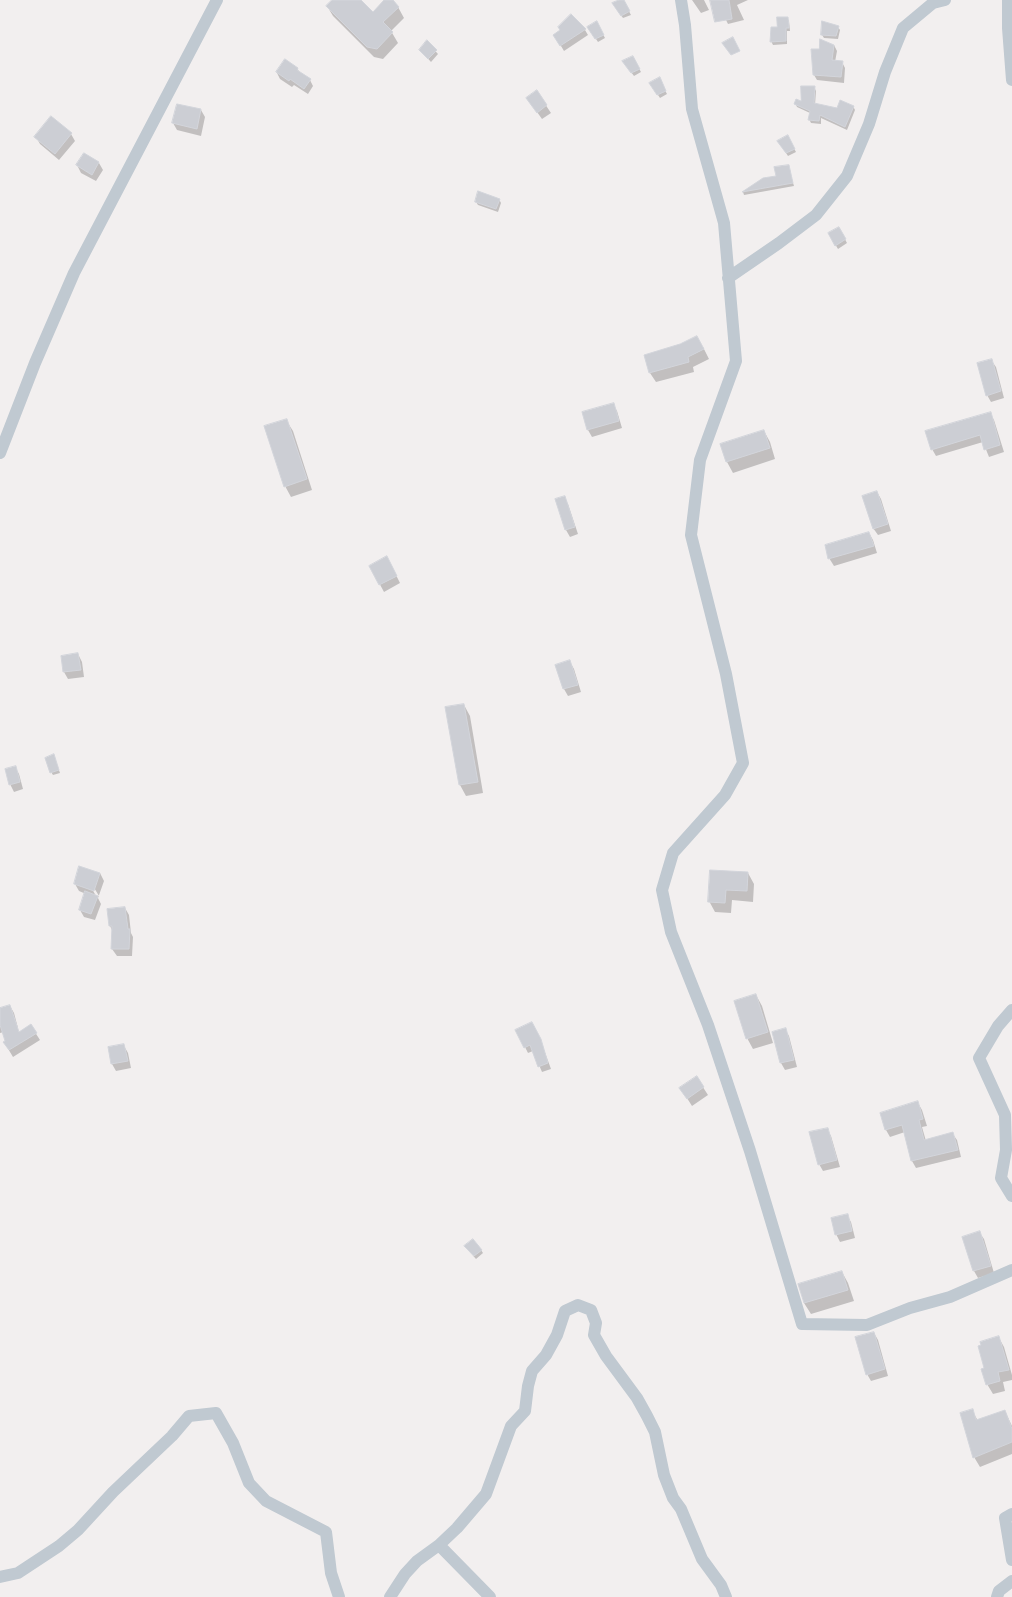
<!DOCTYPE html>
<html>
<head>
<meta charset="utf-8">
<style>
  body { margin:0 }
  canvas { display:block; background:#f2efef }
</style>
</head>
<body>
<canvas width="1012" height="1597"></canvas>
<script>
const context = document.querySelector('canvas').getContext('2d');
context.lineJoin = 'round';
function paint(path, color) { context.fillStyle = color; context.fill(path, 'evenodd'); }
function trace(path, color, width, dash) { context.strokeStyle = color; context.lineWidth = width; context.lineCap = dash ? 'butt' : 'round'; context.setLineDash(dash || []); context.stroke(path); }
paint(new Path2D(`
  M333 0H360L373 13 386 0H391L398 7 404 18 391 31 398 43 383 59 374 57 333 16 327 6Z
  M621 0H623L631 15 623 18 615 7Z
  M692 0H704L709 10 701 13Z
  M722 0H748L737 5 744 20 728 24 726 20Z
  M571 15 585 30 588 35 564 51 558 41 562 31Z
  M787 18 789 21 790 31H787V44L773 45 771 41 778 27Z
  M597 23 605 38 598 42 590 30Z
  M838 27 840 30 838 39 824 38 822 35Z
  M427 42 438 54 431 62 420 50Z
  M834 45 837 51 835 62H842L845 68 844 83 817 80 814 75 820 50Z
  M633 57 641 72 634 76 625 64Z
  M297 68 300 73 310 80 313 86 308 94 294 85 292 87 280 79 277 73Z
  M659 79 667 94 660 98 652 86Z
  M814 87 816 91 815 105 838 109 853 106 855 110 847 130 821 118V124L811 123 809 119 810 113 797 107 795 103 802 102Z
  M537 92 551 113 542 119 532 105Z
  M201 110 205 117 201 136 177 130 173 123Z
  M71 134 75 141 59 160 40 144 36 137Z
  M788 137 796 152 788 156 780 144Z
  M99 163 103 170 96 181 81 173 77 165Z
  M788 166 794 186 744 195 743 192 763 179 777 177Z
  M499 199 501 203 498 212 478 205 476 202Z
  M839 228 847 243 838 249 829 234Z
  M703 347 709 359 693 367 694 372 656 382 650 373 645 355Z
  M991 360 996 367 1004 398 991 402 987 395Z
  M613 404 617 411 622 428 592 437 588 430Z
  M990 413 994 420 1004 452 989 457 983 442 936 456 932 449Z
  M286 420 293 431 312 490 291 497 285 486Z
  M764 431 770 442 775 459 733 473 727 462 721 445Z
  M877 492 881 499 891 531 878 535 873 528Z
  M564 497 568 504 578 534 570 537 566 530Z
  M869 533 873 540 877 553 834 566 829 558Z
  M391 565 400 583 384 592 370 566Z
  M78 654 82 662 84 677 68 679 64 672Z
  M570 662 574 669 581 692 568 696 564 689 557 666Z
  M464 705 470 716 483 793 466 796 460 785 446 708Z
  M54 756 60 773 53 775 51 772Z
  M15 767 19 774 23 789 14 792 10 784Z
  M100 873 104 881 98 898 101 904 95 920 84 917 80 910 86 894 79 891 75 884ZM93 886 99 896H96L91 887Z
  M748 873 754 884 753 902 732 900 731 913 715 912 709 901Z
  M125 908 129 915 131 933 133 937 132 956H117L112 949 113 932 110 926Z
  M756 995 762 1006 773 1043 753 1049 747 1038Z
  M10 1006 14 1013 18 1028 0 1033V1009Z
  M31 1026 40 1040 13 1057 4 1042Z
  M535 1029 543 1047 551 1069 542 1072 533 1051 528 1053 525 1047Z
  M785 1029 789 1036 797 1067 785 1070 781 1063 773 1032Z
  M124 1046 128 1053 131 1068 116 1071 112 1064Z
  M697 1078 708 1095 692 1106 685 1095Z
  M918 1103 922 1110 927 1126 922 1127 926 1141 952 1133 957 1140 961 1157 916 1168 912 1161 905 1132 890 1137 886 1130 881 1114Z
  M827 1129 831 1136 840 1167 823 1171 819 1164Z
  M847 1215 851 1222 855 1238 840 1242 836 1234Z
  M979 1232 984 1239 994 1273 978 1278 974 1271Z
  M465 1247 481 1250 483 1253 476 1259Z
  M842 1272 848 1283 854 1301 811 1314 804 1303Z
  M874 1333 878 1340 888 1376 871 1381 867 1374Z
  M999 1338 1004 1347 1012 1375V1380L1003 1382 1005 1391 993 1394 987 1384 985 1369Z
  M972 1410 978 1421 1005 1411 1012 1426V1454L980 1467 974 1457Z`), '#0003');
const building = new Path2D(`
  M332 0H361L373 12 384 0H393L399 7 383 22 393 32 377 49 367 47 326 6Z
  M619 0H624L630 11 621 16 612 3Z
  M710 0H729L732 19 715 22Z
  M571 14 586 29 560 46 553 35 560 30 558 27Z
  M777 17H788L789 28H786V41L770 42 771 27H777Z
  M597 21 604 35 595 39 587 27Z
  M822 21 839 26 836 36 821 35Z
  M733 37 740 51 731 55 722 43Z
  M820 39 834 45 832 60 843 61 841 77 813 75 811 49H819Z
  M427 40 437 50 428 59 419 50Z
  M633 56 640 69 631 73 622 61Z
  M285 59 298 68 297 70 311 79 304 89 290 79 289 81 276 72Z
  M660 77 666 91 657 95 649 83Z
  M801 86H815L814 103 837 108 840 100 854 106 845 127 820 115 819 121 808 120 810 111 794 104 796 99 801 101Z
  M537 90 547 105 537 113 526 98Z
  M177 104 201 109 197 129 172 123Z
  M51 116 72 133 55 154 34 137Z
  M788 135 795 149 786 153 777 141Z
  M84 153 99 162 92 175 76 165Z
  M789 165 793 183 742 192 763 178 776 176 774 167Z
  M478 191 500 199 496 209 475 202Z
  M839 227 846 239 835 246 828 233Z
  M697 336 704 349 688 357 689 362 649 373 644 355 680 344Z
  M992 359 1001 391 986 396 977 363Z
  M614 403 619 421 587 430 582 412Z
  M991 412 1000 445 984 450 980 435 931 450 925 431Z
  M287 419 307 479 284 487 264 426Z
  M764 430 770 448 726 462 720 444Z
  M877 491 888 524 873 529 862 496Z
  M565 496 575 527 565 530 555 499Z
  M869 532 874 546 828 559 825 545Z
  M387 556 397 576 379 585 369 566Z
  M78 653 81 670 63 672 61 656Z
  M570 660 578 685 563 689 555 665Z
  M464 704 478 782 459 785 445 707Z
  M54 754 59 770 50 773 45 758Z
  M16 766 20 782 9 785 5 769Z
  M79 866 100 873 94 891 74 884Z
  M710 870 748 872 747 891 726 890 725 903 708 902Z
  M85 891 98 896 91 914 79 910Z
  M125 907 128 929H130L129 949H111L112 926H109L107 909Z
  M756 994 768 1032 746 1039 734 1001Z
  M10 1005 19 1032 31 1024 37 1033 9 1050 3 1042 5 1041 0 1025V1008Z
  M532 1022 541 1039 548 1063 538 1067 530 1045 524 1048 515 1030Z
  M786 1028 794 1060 780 1063 772 1032Z
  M124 1044 128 1061 111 1064 108 1047Z
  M697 1076 704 1087 687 1099 679 1088Z
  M918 1101 923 1119 919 1120 924 1140 953 1132 958 1150 911 1161 902 1125 885 1130 880 1113Z
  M828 1128 837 1160 818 1165 809 1132Z
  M848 1214 852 1231 835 1235 831 1218Z
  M980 1231 991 1266 973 1271 962 1237Z
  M473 1239 482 1250 474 1256 464 1246Z
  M842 1271 848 1290 804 1303 798 1284Z
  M874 1332 885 1369 866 1375 855 1337Z
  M999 1336 1009 1370 998 1372 1000 1381 986 1385 981 1369 984 1368 978 1346 981 1345 980 1342Z
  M973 1409 976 1420 1005 1410 1012 1429V1442L973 1458 960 1413Z`);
paint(building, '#ccced4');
trace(building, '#d3d5db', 1);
trace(new Path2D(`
  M681 0 685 25 692 109 724 223 736 361 700 460 691 535 726 674 743 763 725 795 673 853 662 890 671 932 708 1025 750 1151 802 1324 867 1325 910 1308 950 1297 1012 1270
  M1008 0V28L1012 80
  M728 278 779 243 816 215 847 176 869 124 885 72 903 28 933 3 945 0
  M0 453 35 363 74 273 217 0
  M1012 1010 998 1026 979 1058 1005 1115 1006 1150 1001 1178 1012 1196
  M1012 1514 1005 1518 1012 1560
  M439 1545 490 1597
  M0 1577 18 1573 59 1546 78 1530 113 1492 172 1436 189 1416 216 1413 233 1443 249 1483 266 1501 326 1532 331 1573 339 1597
  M390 1597 405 1574 417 1561 439 1545 457 1528 486 1494 511 1426 525 1411 528 1386 532 1371 546 1355 557 1335 565 1311 578 1305 591 1310 596 1323 594 1335 606 1356 637 1398 647 1416 655 1432 664 1475 673 1498 681 1509 702 1559 721 1585 726 1597
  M997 1597 999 1591 1012 1581`), '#c0c9d1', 12);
</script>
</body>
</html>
